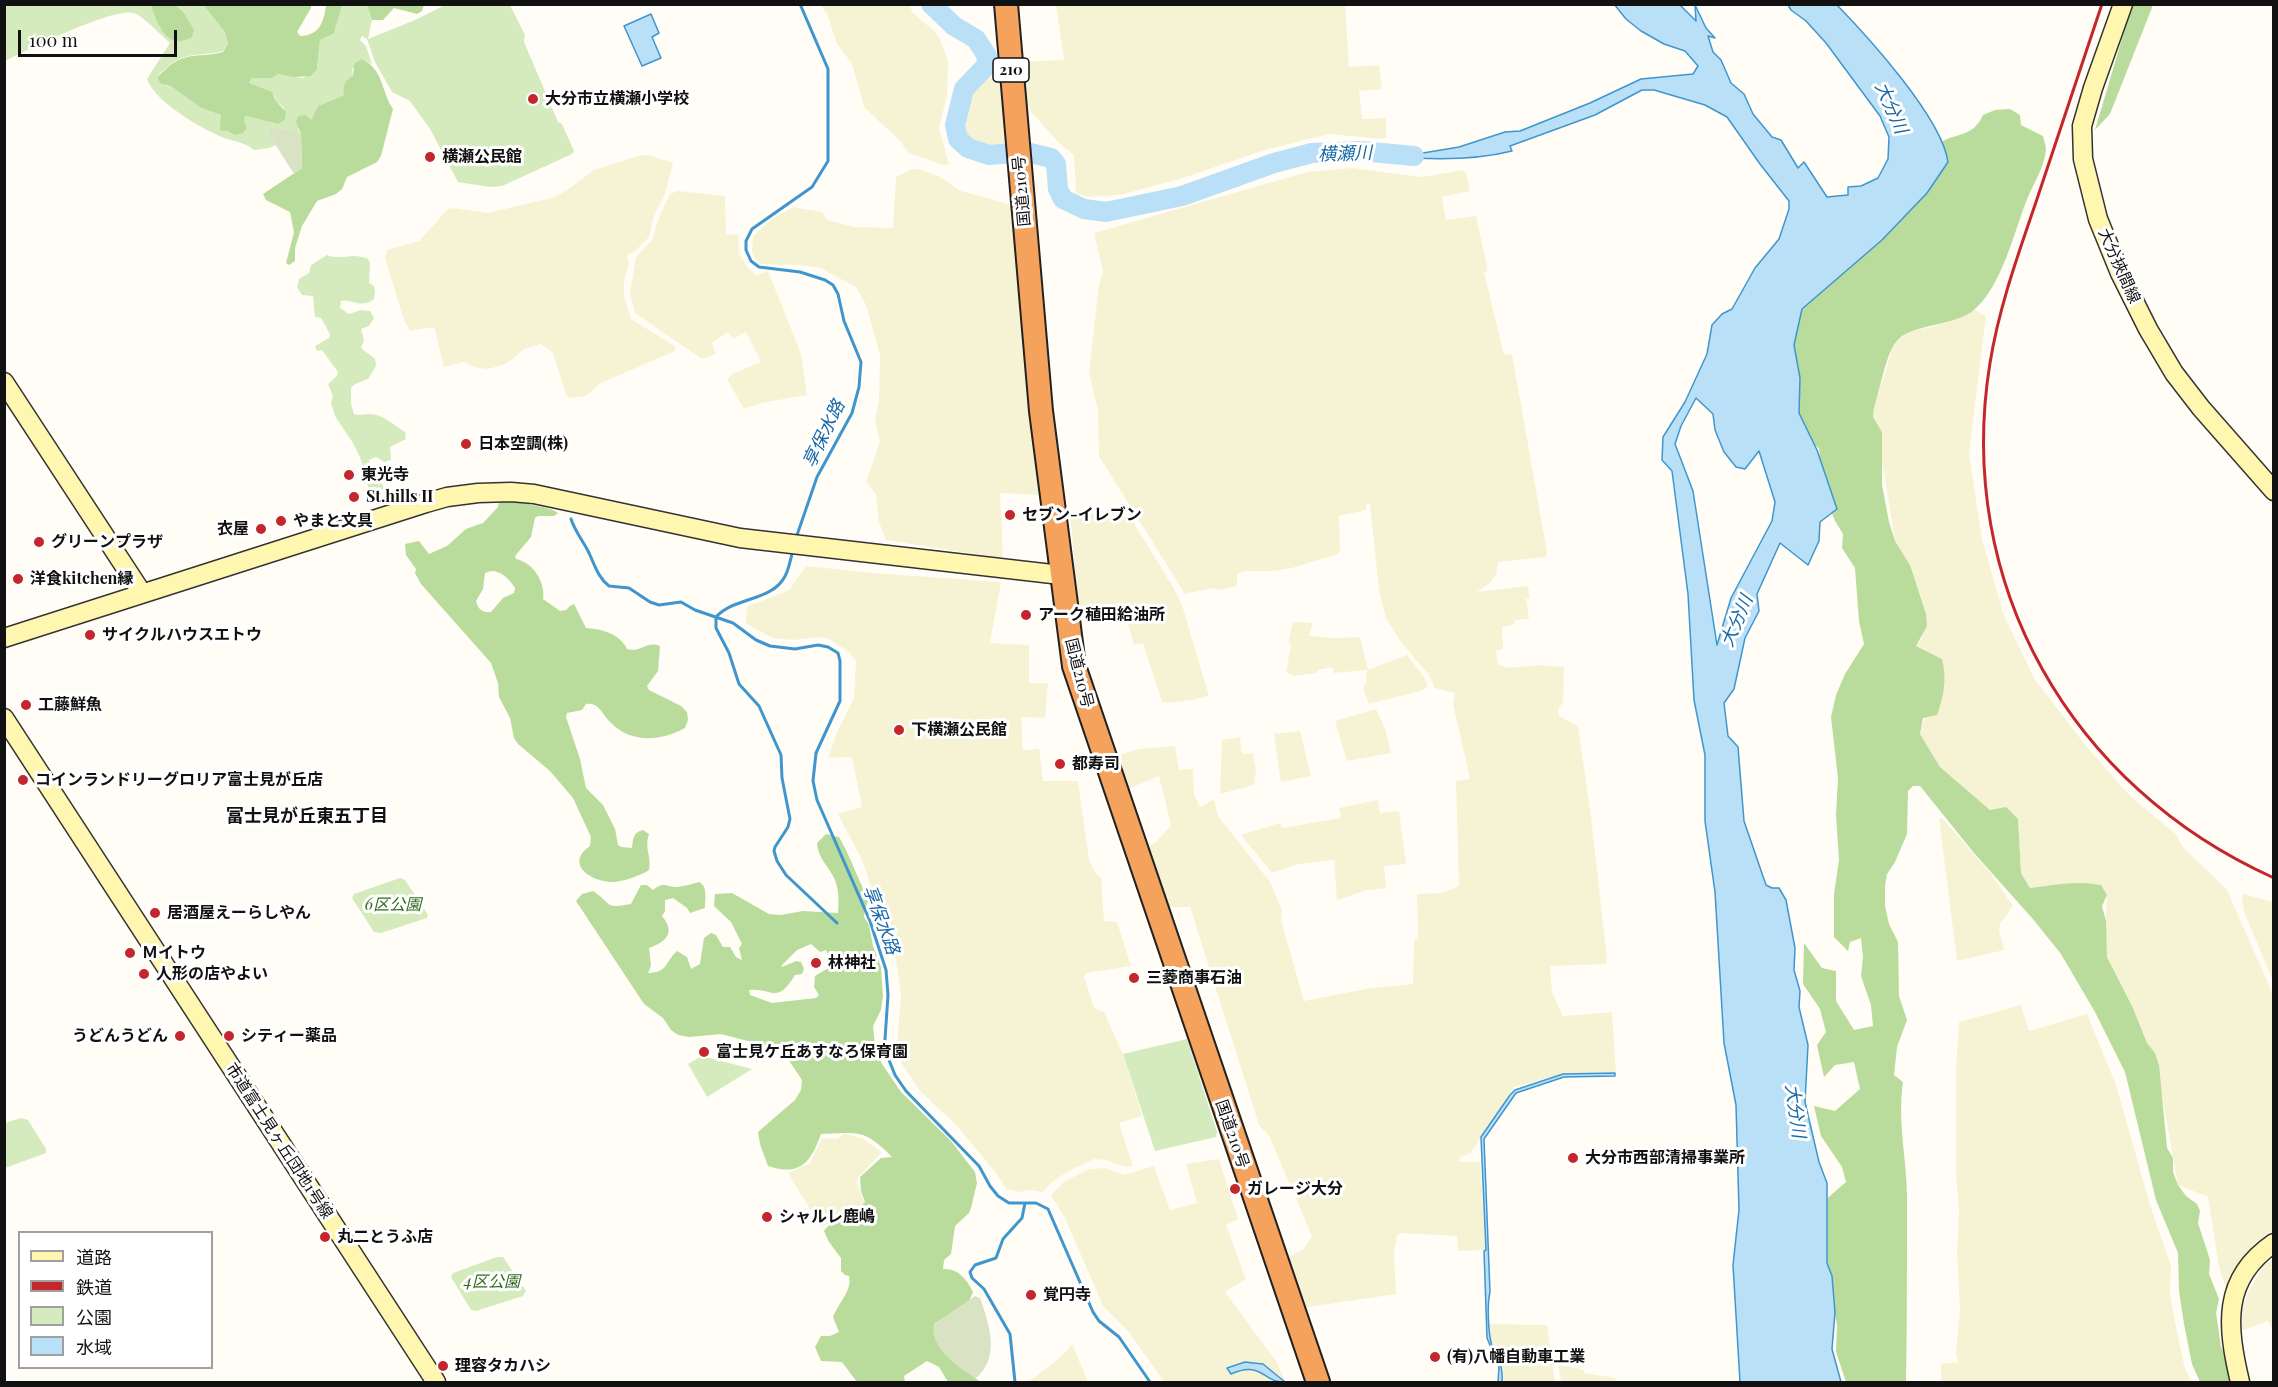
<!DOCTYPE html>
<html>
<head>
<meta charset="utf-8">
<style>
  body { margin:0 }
  #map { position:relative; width:2278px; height:1387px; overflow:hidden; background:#fffdf5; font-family:"Playfair Display","Noto Sans JP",serif }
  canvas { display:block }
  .frame { position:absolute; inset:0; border:6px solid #111; pointer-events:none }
  .legend { position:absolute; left:18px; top:1231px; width:195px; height:138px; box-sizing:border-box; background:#fff; border:2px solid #a0a0a0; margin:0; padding:8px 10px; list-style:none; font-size:18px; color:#111 }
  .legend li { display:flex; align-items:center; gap:12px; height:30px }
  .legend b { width:30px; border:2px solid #a0a0a0 }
  .scale { position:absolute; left:18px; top:30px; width:159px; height:27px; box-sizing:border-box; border:3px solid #111; border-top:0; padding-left:8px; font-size:18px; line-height:21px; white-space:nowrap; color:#111; -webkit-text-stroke:4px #fff; paint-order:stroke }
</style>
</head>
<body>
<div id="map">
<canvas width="2278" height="1387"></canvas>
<div class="frame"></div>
<ul class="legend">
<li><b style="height:8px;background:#fff6b0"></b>道路</li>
<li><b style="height:8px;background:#c4262e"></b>鉄道</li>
<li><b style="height:16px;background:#d5ebbd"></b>公園</li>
<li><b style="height:16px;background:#b9e0f7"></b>水域</li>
</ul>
<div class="scale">100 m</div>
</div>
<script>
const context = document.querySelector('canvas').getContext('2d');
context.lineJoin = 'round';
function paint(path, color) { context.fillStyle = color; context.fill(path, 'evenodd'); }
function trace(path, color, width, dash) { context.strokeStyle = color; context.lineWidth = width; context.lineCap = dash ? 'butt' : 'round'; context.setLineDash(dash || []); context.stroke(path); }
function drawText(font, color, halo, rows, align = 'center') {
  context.font = font + ' "Playfair Display","Noto Sans JP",serif'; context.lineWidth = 6; context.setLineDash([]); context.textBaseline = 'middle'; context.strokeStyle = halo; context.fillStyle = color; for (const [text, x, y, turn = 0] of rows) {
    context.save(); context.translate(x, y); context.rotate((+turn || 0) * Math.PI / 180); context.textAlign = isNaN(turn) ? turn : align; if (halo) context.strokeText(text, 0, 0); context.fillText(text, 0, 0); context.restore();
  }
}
paint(new Path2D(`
  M821 5H909L913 13 934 31 940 39 948 61 947 96 939 128 949 164 943 165 909 153 899 140 864 107 852 64 836 42 828 16Z
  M1056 5H1345L1349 67 1379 65 1382 89 1359 91 1362 119 1386 118V137L1383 139 1329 134 1265 150 1183 178 1120 195 1089 197 1076 193 1074 155 1059 143 1033 114 1022 96 1017 62 1064 60Z
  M1003 75 1009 151H984L968 144 965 137 967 103 970 93 984 79Z
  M648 155 673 163 665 194 654 215 649 237 634 252 627 255 629 263 624 281V296L631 319 675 346V351L599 384 586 396 569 398 566 395 553 353 541 344 524 349 506 364 488 369 474 367 463 362 444 367 434 327 410 331 404 320 385 258 387 250 419 241 448 209 454 208 488 213 555 197 570 188 594 170 638 156Z
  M1352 168 1422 177 1463 170 1466 173 1470 191 1442 197 1446 220 1476 216 1488 271 1484 272 1504 355 1512 354 1547 552 1546 557 1498 562 1496 575 1490 583 1477 592 1528 586 1530 598 1526 599 1529 619 1516 620 1513 625 1502 627 1503 649 1496 651 1498 664 1508 668 1539 665 1564 667 1563 702 1558 710 1559 716 1578 726 1591 816 1607 959 1606 964 1550 966 1552 993 1563 1016 1612 1012 1616 1072 1563 1074 1514 1087 1470 1154 1460 1157 1459 1162H1480L1486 1250 1458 1251 1457 1236 1400 1233 1397 1236 1394 1254 1396 1294 1301 1308 1283 1260 1304 1249 1312 1236 1269 1136 1259 1125 1190 907H1165L1145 849 1156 842 1171 825 1159 776 1125 790 1114 756 1140 749 1175 746 1179 770 1193 769 1194 794 1200 807 1214 799 1218 816 1270 882 1282 910 1281 920 1304 1001 1371 988 1413 984 1414 939H1418L1417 894 1443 893 1459 886 1456 781 1470 779 1453 704 1455 693 1435 688 1429 675 1400 641 1386 618 1379 590 1370 504 1367 503 1366 510 1339 516 1340 551 1338 554 1292 568 1273 571H1245L1237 574V586L1221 590 1212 588 1185 594 1099 456 1098 411 1089 372 1099 285 1103 271 1094 233 1307 172Z
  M912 169 922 170 940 177 961 191 1008 204 1014 210 1039 495 1000 493 1003 555 1001 558 886 540 879 522 876 494 866 482 880 442 875 420 879 402 880 355 866 305 856 287 820 268 801 265 762 264 755 259 752 252 753 236 771 220 793 207 822 212 827 220 854 227 893 228 896 177Z
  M678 191 725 196 726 235 738 234 739 254 748 268 756 275 768 271 801 354 807 395 761 403 744 409 727 379 732 374 761 362 746 332 733 339 728 332 712 343 716 354 702 359 635 313 630 293 636 257 652 240 659 217 670 194Z
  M1975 310 1986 316 1969 454 1982 539 2003 613 2034 678 2086 746 2132 798 2177 835 2182 846 2227 890 2273 994V1230L2255 1243 2246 1253 2237 1266 2226 1289 2219 1267 2208 1197 2178 1185 2159 1078V1065L2155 1053 2147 1043 2133 1008 2107 957 2105 939 2107 895 2101 885 2030 888 2021 873 2018 819 1990 810 1968 792 1940 767 1920 734 1942 659 1916 646 1922 638 1910 565 1895 541 1881 454 1882 432 1873 417 1874 408 1892 350 1897 341 1910 331 1933 327Z
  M1070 512 1129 517 1132 520 1173 587 1182 605 1209 696 1191 700 1168 703 1162 702 1143 643 1134 645 1122 603 1084 609 1078 604Z
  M806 566 873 573 1001 582 990 643 1029 645V683H1048L1045 718 1021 717 1023 750 1039 749 1043 781H1078L1089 860 1096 874 1101 878 1104 921 1117 922 1131 966 1087 973 1084 976 1094 1008 1104 1012 1123 1054 1142 1116 1119 1123 1133 1166 1125 1167 1106 1160 1094 1159 1067 1172 1050 1184 1043 1192 1031 1190 1018 1192 1010 1190 1005 1187 996 1173 956 1125 920 1091 902 1064 897 1045 901 996 896 960 862 860 838 814 862 807 852 757 828 758 835 737 854 698 856 661 848 651 829 639 818 637 793 640 772 638 746 623 747 607 789 590Z
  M1293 622 1313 623 1309 636 1335 638 1360 637 1368 670 1407 655 1424 677 1428 686 1421 691 1369 704 1363 688 1366 682 1367 670 1333 673V667L1318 670 1317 673 1294 676 1286 672 1291 644 1288 643Z
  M1376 709 1385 728 1391 753 1347 761 1335 721Z
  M1300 731 1311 776 1281 782 1274 734Z
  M1240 737 1242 754 1253 753 1256 770 1254 785 1220 794 1222 740Z
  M1378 800 1380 813 1399 811 1406 864 1384 866 1386 888 1367 890 1337 900 1334 860 1298 864 1272 873 1241 835 1280 823 1282 828 1341 818 1339 808Z
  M1939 818H1942L1991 874 2013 906 2000 924 1999 930 2004 950 1957 961Z
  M2243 894 2273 902V981L2244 912 2242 900Z
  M2021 1005 2029 1031 2087 1014 2116 1085 2151 1208 2171 1266 2170 1293 2175 1322 2185 1369 2192 1382H1941V1364L1958 1362 1956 1353 1960 1308 1957 1253 1959 1211 1956 1173V1071L1959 1022Z
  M844 1134 862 1138 882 1152 858 1178 857 1183 865 1205 821 1227 788 1173 810 1163 822 1138 837 1139Z
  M1219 1159 1238 1219 1226 1225 1246 1279 1225 1292 1276 1361 1286 1382H1164L1129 1332 1103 1306 1065 1218 1051 1195 1065 1181 1089 1169 1106 1168 1124 1175 1154 1166 1170 1210 1197 1203 1186 1164Z
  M2273 1259V1331L2268 1321 2241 1331 2243 1306 2250 1288 2265 1265Z
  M1489 1324 1547 1325 1555 1382H1503V1365L1492 1343Z
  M1072 1344 1088 1382H1025L1034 1378 1063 1355Z
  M1558 1364 1584 1370V1373L1616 1378 1615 1382H1561Z`), '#f6f3d4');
paint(new Path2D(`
  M8 4 151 5 160 27 174 41H184L192 37 184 13 176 5H203L225 32 228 44 223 51C207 56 190 52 175 61 169 64 165 70 159 74L166 86 172 87 201 108 221 115 222 119 244 120 246 116 278 124 285 120 284 108 276 101 275 96 249 83 252 78 278 74 303 78 317 69 320 40 336 28 338 16 342 5H367L372 20 368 39 415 20 445 5H510L525 35 524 42 558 122 562 124 574 151 572 154 502 186 490 187 458 182 430 129 410 101 392 92 375 62 367 39 362 36 360 40 366 46 372 64 362 59 352 69 353 76 344 95 318 106 311 121 298 129 301 134C290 129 278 127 266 130L276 145 269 148 254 150C246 143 234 141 224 138 202 129 155 102 147 79L170 43C162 36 143 16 134 13 113 7 27 50 5 61L4 6Z
  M327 255C330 256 333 257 336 257 349 258 353 253 368 259L370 264 369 283 374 286 375 291 374 299C360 309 355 299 341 301L340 308 349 314 361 310 370 311 374 318 369 326 361 329 364 340 361 348 375 359 376 366 368 379 355 384 351 388V404L354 414C361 416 363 414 369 414 383 414 394 425 405 432L406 439 390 447 391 460 384 462 376 457 369 460 370 478 381 481 386 492 382 497H375L369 490 360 457 353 443 335 416 331 403 333 396 328 384 337 376 338 372 322 350 317 351 315 346 329 338 330 334 321 318 315 317 313 296 302 295 297 287 299 279 309 273 311 265Z
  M400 878 405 880 428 915 427 918 381 933 374 932 352 898 354 894Z
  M1187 1039 1217 1132 1216 1137 1155 1151 1123 1054Z
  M702 1056 752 1069 707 1097 688 1064Z
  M21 1118 28 1120 46 1149V1153L5 1168V1123Z
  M497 1257H503L526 1291 523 1296 476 1311 471 1310 451 1277 453 1273Z`), '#d5ebbd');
paint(new Path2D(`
  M151 5H176L184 13 194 30 192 37C168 52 157 24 151 5Z
  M203 5H311V8L297 32 300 36C319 36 324 22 326 5H342L334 33 320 40 317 69 311 76 294 77 278 74 272 78H252L249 83 272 92 276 101 286 112 285 120 278 124 246 116 244 120 247 128 243 133 235 135 228 131 220 130 221 115 201 108 172 87 160 83 158 79C160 72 163 73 167 68 185 51 202 58 223 52L228 44 225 32Z
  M367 5V4L424 5 422 11 417 14 394 8 383 20H372Z
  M2132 5H2153L2110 114 2095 130Z
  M362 59C384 70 381 91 393 109L381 156 377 162 347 177 342 189 336 194 317 201 302 226 295 248V261L289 265 286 263 294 232 290 212 266 200 263 194 302 168 301 134 296 122 298 116 306 115 311 120 318 106 344 95C343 85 344 81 353 76L354 64Z
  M2010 109 2020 115 2021 125 2043 136C2044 141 2046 145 2046 150 2044 167 2035 181 2028 197 2014 231 2003 284 1975 309 1956 327 1910 323 1896 342 1885 357 1880 390 1874 408L1873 417 1882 432V485L1889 522 1895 541 1910 565 1926 614 1927 626 1916 646 1942 659C1947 679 1944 696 1937 715L1923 718 1920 734 1940 767 1990 810 2006 807 2018 819 2021 873 2030 888C2055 885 2076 880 2101 885L2107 895 2102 906 2106 921 2107 957 2133 1008 2147 1043 2155 1053 2159 1065 2167 1148 2173 1158V1172L2178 1185 2186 1196 2197 1204 2200 1211 2198 1223 2210 1260 2209 1274 2219 1299 2216 1313 2221 1347 2228 1360 2232 1382H2200L2192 1364 2184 1324 2179 1291 2178 1253 2156 1200 2125 1072 2095 1012 2061 954 2032 918 1974 853 1920 786H1913L1908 791 1907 834 1895 862 1887 874 1885 886V906L1889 924 1898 942 1899 996 1907 1020 1897 1047 1894 1075 1903 1082C1897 1122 1907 1159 1907 1198 1907 1259 1907 1321 1906 1382H1846L1836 1352 1837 1325 1825 1262 1823 1202 1846 1182 1842 1167 1821 1136 1814 1106 1835 1111 1860 1089 1854 1062 1835 1065 1824 1077 1817 1045 1826 1032 1820 1009 1803 984 1804 943 1822 968 1836 971V1001L1854 1030 1873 1026 1871 1005 1861 976 1863 957 1861 938 1850 942 1848 951 1834 937V894L1839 860 1836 815 1838 778 1831 717 1836 695 1845 674 1864 644 1859 621 1855 568 1842 548 1843 534 1835 521 1826 498 1821 473 1819 448 1806 440 1791 406V318L1936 146C1953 131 1972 140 1983 115L1995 110Z
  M499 501C511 501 550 506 558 513L554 516H538L535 518 531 537 515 556 516 559C533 562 546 583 543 599L560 611 566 610 570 606 574 604 586 628C602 629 620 634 627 649 641 653 647 640 660 646L658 671 647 686 649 690 681 706 687 712 688 720 685 728C661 741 631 744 610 722 602 714 599 702 586 704L582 710 567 713 566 717 580 759 586 788 603 805 615 829 618 845 621 847 632 848C633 839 633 832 643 830L649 834C644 851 652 855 649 870 642 875 622 882 613 882 591 882 564 864 590 846L591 837 573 798 550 771 518 744 514 738 510 718 499 697 498 683 491 663 421 584 415 573 416 569 406 555 405 544 419 541 429 554 447 546 466 529 483 523 498 507ZM491 571C502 571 509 579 515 588L514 593 503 598 491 612C482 613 478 609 476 601L483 589 485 573Z
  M826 834 839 837C851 857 857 879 869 899L865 909 864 917 869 925 873 946 881 967 883 996 881 1010 873 1026 875 1047 882 1064 901 1092 951 1141 975 1172 977 1183 971 1208 969 1213 955 1226 951 1254 944 1260 943 1269C959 1268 967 1280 973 1292L969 1301 934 1324 940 1348 980 1382H948L939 1367 927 1361 904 1376 905 1382H857L842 1362 821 1361 815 1347 821 1336H830L839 1332 833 1317C838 1304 853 1289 849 1276L845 1275 841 1271V1258L829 1242 824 1231C834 1217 855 1216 865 1202L861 1191 860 1177 881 1158 892 1157C864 1128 858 1133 821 1134 811 1162 800 1177 768 1166L760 1144 758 1132 795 1100 801 1090 802 1080 782 1050 721 1034 689 1037 678 1035 671 1030 663 1018 644 1004 576 901 582 894 593 891C613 904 603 909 631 904L641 885H647L653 890C665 880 667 888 678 887 685 886 692 884 699 882 708 886 705 899 705 908L690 913 687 908 673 898 665 900V911L662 916C676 933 666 942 649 948L651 966 648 973C669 972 664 963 677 951L687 957 691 969 700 964 704 938 711 933 716 935 723 947H730L736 957 742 960 739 948 742 944 731 922 714 906 715 894 732 893 769 914 781 915 803 911 838 913C839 903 839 890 835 880 829 866 818 859 817 843ZM811 944 820 952 826 950 828 955 836 957 837 960 830 967 815 976 814 987 819 995 816 998 772 1003 750 995 749 990C773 987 776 1006 795 975L802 974 804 969 801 962 796 961 782 967V965L797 950Z`), '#b9dc9c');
paint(new Path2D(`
  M273 128 291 129 301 134 302 168 294 174 266 130Z
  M975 1296 980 1298C989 1324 1001 1357 976 1378 959 1369 928 1345 934 1324Z`), '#d9e3c4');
const water = new Path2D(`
  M1614 4 1680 5 1696 21 1695 5 1706 28 1715 38 1708 36 1713 52 1721 60 1731 83 1744 94 1753 114 1772 137 1781 140 1798 168 1804 162 1827 197 1848 195V187L1861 186 1878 178 1888 159 1889 137 1880 116 1826 43 1806 21 1791 10 1788 5H1837C1868 37 1942 118 1948 162L1927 193 1882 240 1802 309 1794 345 1800 378 1799 413 1817 450 1837 509 1820 522 1819 541 1808 565 1780 543 1757 594 1759 611 1745 638 1734 689 1724 703 1728 736 1738 747 1744 821 1766 885 1772 888H1779L1786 900 1795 948 1794 970 1800 991 1799 1007 1808 1045 1805 1102 1819 1162 1827 1183V1263L1832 1276 1835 1312 1832 1349 1841 1382H1740L1733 1265 1739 1210 1736 1105 1724 1043 1715 892 1705 821V755L1694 700 1688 594 1672 471 1662 460 1663 437 1685 402 1707 354 1712 325 1722 314 1732 309 1755 268 1779 239 1789 209V201L1760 164 1727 117 1705 105 1654 90H1642L1595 115 1510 146 1512 151C1472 161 1429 160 1388 156L1390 147 1423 153 1459 147 1505 132 1520 131 1590 103 1641 79 1693 74 1698 66 1685 51 1664 44 1641 31 1626 19ZM1696 398 1713 414 1715 430 1724 452 1736 467 1745 469 1759 451 1775 502 1772 521 1731 598 1717 645 1693 491 1675 444 1681 426Z
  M651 14 659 33 652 37 661 58 642 66 624 26Z
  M1615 1073V1076L1564 1077 1516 1093 1484 1139 1490 1292C1487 1304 1488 1333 1492 1346 1498 1362 1503 1363 1502 1382H1498L1499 1367 1487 1338 1484 1251 1486 1250 1481 1137 1510 1095 1515 1090 1563 1074Z
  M1245 1362 1263 1364 1285 1382C1262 1383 1263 1360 1231 1374L1227 1368Z`);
paint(water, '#b9e0f7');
trace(water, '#3f96cf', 1.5);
trace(new Path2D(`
  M571 519C575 531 581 538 587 549 594 562 597 577 609 586L629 588 650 602 659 605 681 602 695 610 733 623 756 640 770 646 795 649 818 645 828 647 838 653 840 661V701L816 753 813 781 817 800 870 921 886 970 888 995 885 1039 887 1055 895 1075 906 1091 979 1166 990 1186 998 1196 1009 1203H1036L1048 1209 1093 1312 1099 1321 1119 1337 1150 1382
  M796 538 817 477 852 413 859 387 861 362 844 321 838 294 833 285 825 280 800 272 759 267 751 261 746 250V241L752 229 812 187 828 161V69L800 4
  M793 550C790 560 789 573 782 581 767 601 733 598 716 617V628L729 653 739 684 759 706 781 755 782 778 790 819 788 827 775 847 774 851 777 861 786 875 837 923
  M1015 1382 1010 1334 984 1289 972 1278 970 1272 975 1265 996 1258 1003 1239 1022 1218 1025 1203`), '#3f96cf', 3);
trace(new Path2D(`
  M931 4 954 26 976 39 987 56 986 66 964 89 955 125 958 139 968 148 989 155 1026 152 1051 158 1056 164 1058 189 1063 199 1084 209 1106 212 1182 196 1274 163 1312 153 1360 151 1414 156`), '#b9e0f7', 20);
const secondary = new Path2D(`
  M2123 4 2093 88 2082 126 2083 159 2098 219 2120 273 2148 329 2174 373 2201 408 2274 491
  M4 382 142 593
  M4 638 426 503 447 497 478 493 511 492 534 494 740 538 1061 575
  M4 718 436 1382
  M2240 1382C2227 1327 2221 1279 2274 1243`);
const highway = new Path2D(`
  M1006 4 1041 411 1074 666 1318 1382`);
trace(secondary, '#333', 21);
trace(highway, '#222', 26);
trace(secondary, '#fff6b0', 18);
trace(highway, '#f5a25d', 22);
trace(new Path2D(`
  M2102 4C2080 70 2058 136 2036 202 2018 255 1999 307 1990 363 1954 584 2071 787 2274 878`), '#c4262e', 3);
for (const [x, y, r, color] of [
  [533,99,6,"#c4262e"],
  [430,157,6,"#c4262e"],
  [466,444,6,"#c4262e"],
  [349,475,6,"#c4262e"],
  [354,497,6,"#c4262e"],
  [1010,515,6,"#c4262e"],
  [281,521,6,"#c4262e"],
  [261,529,6,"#c4262e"],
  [39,542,6,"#c4262e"],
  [18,579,6,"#c4262e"],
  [1026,615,6,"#c4262e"],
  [90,635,6,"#c4262e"],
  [26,705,6,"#c4262e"],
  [899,730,6,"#c4262e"],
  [1060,764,6,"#c4262e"],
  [23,780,6,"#c4262e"],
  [155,913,6,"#c4262e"],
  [130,953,6,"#c4262e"],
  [816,963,6,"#c4262e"],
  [144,974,6,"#c4262e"],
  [1134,978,6,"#c4262e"],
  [180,1036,6,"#c4262e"],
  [229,1036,6,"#c4262e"],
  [704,1052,6,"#c4262e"],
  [1573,1158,6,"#c4262e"],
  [1235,1189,6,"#c4262e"],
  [767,1217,6,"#c4262e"],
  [325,1237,6,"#c4262e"],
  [1031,1295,6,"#c4262e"],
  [1435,1357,6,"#c4262e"],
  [443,1366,6,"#c4262e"]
]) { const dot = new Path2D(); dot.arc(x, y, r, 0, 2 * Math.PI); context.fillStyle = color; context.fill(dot); trace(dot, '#fff', 2); }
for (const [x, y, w] of [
  [1011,70,36]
]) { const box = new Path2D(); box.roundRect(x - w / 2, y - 12, w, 24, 4.5); context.fillStyle = '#fff'; context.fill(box); trace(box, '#111', 1.5); }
drawText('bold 15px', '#111', null, [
  ["210",1011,70]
]);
drawText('bold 16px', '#111', '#fff', [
  ["大分市立横瀬小学校",545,99],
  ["横瀬公民館",442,157],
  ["日本空調(株)",478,444],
  ["東光寺",361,475],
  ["St.hills II",366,497],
  ["セブン-イレブン",1022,515],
  ["やまと文具",293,521],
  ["衣屋",249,529,"right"],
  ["グリーンプラザ",51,542],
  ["洋食kitchen縁",30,579],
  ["アーク稙田給油所",1038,615],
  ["サイクルハウスエトウ",102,635],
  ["工藤鮮魚",38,705],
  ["下横瀬公民館",911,730],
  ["都寿司",1072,764],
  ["コインランドリーグロリア富士見が丘店",35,780],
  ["居酒屋えーらしやん",167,913],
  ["Ｍイトウ",142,953],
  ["林神社",828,963],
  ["人形の店やよい",156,974],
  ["三菱商事石油",1146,978],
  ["うどんうどん",168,1036,"right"],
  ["シティー薬品",241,1036],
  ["富士見ケ丘あすなろ保育園",716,1052],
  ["大分市西部清掃事業所",1585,1158],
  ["ガレージ大分",1247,1189],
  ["シャルレ鹿嶋",779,1217],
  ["丸二とうふ店",337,1237],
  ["覚円寺",1043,1295],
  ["(有)八幡自動車工業",1447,1357],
  ["理容タカハシ",455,1366]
], 'left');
drawText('16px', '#111', '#fff', [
  ["国道210号",1022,191,-95],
  ["大分挾間線",2119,266,66],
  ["国道210号",1079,673,76],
  ["国道210号",1232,1134,71],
  ["市道富士見ヶ丘団地1号線",279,1141,57]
]);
drawText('italic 16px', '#2f6b1f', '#fff', [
  ["6区公園",393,905],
  ["4区公園",492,1282]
]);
drawText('italic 18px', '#1768a6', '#fff', [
  ["大分川",1891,108,66],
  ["横瀬川",1345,154,-2],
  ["享保水路",824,434,-64],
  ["大分川",1737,621,-67],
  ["享保水路",881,920,70],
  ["大分川",1795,1111,82]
]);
drawText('bold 18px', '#111', '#fff', [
  ["富士見が丘東五丁目",307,816]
]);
</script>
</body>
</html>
